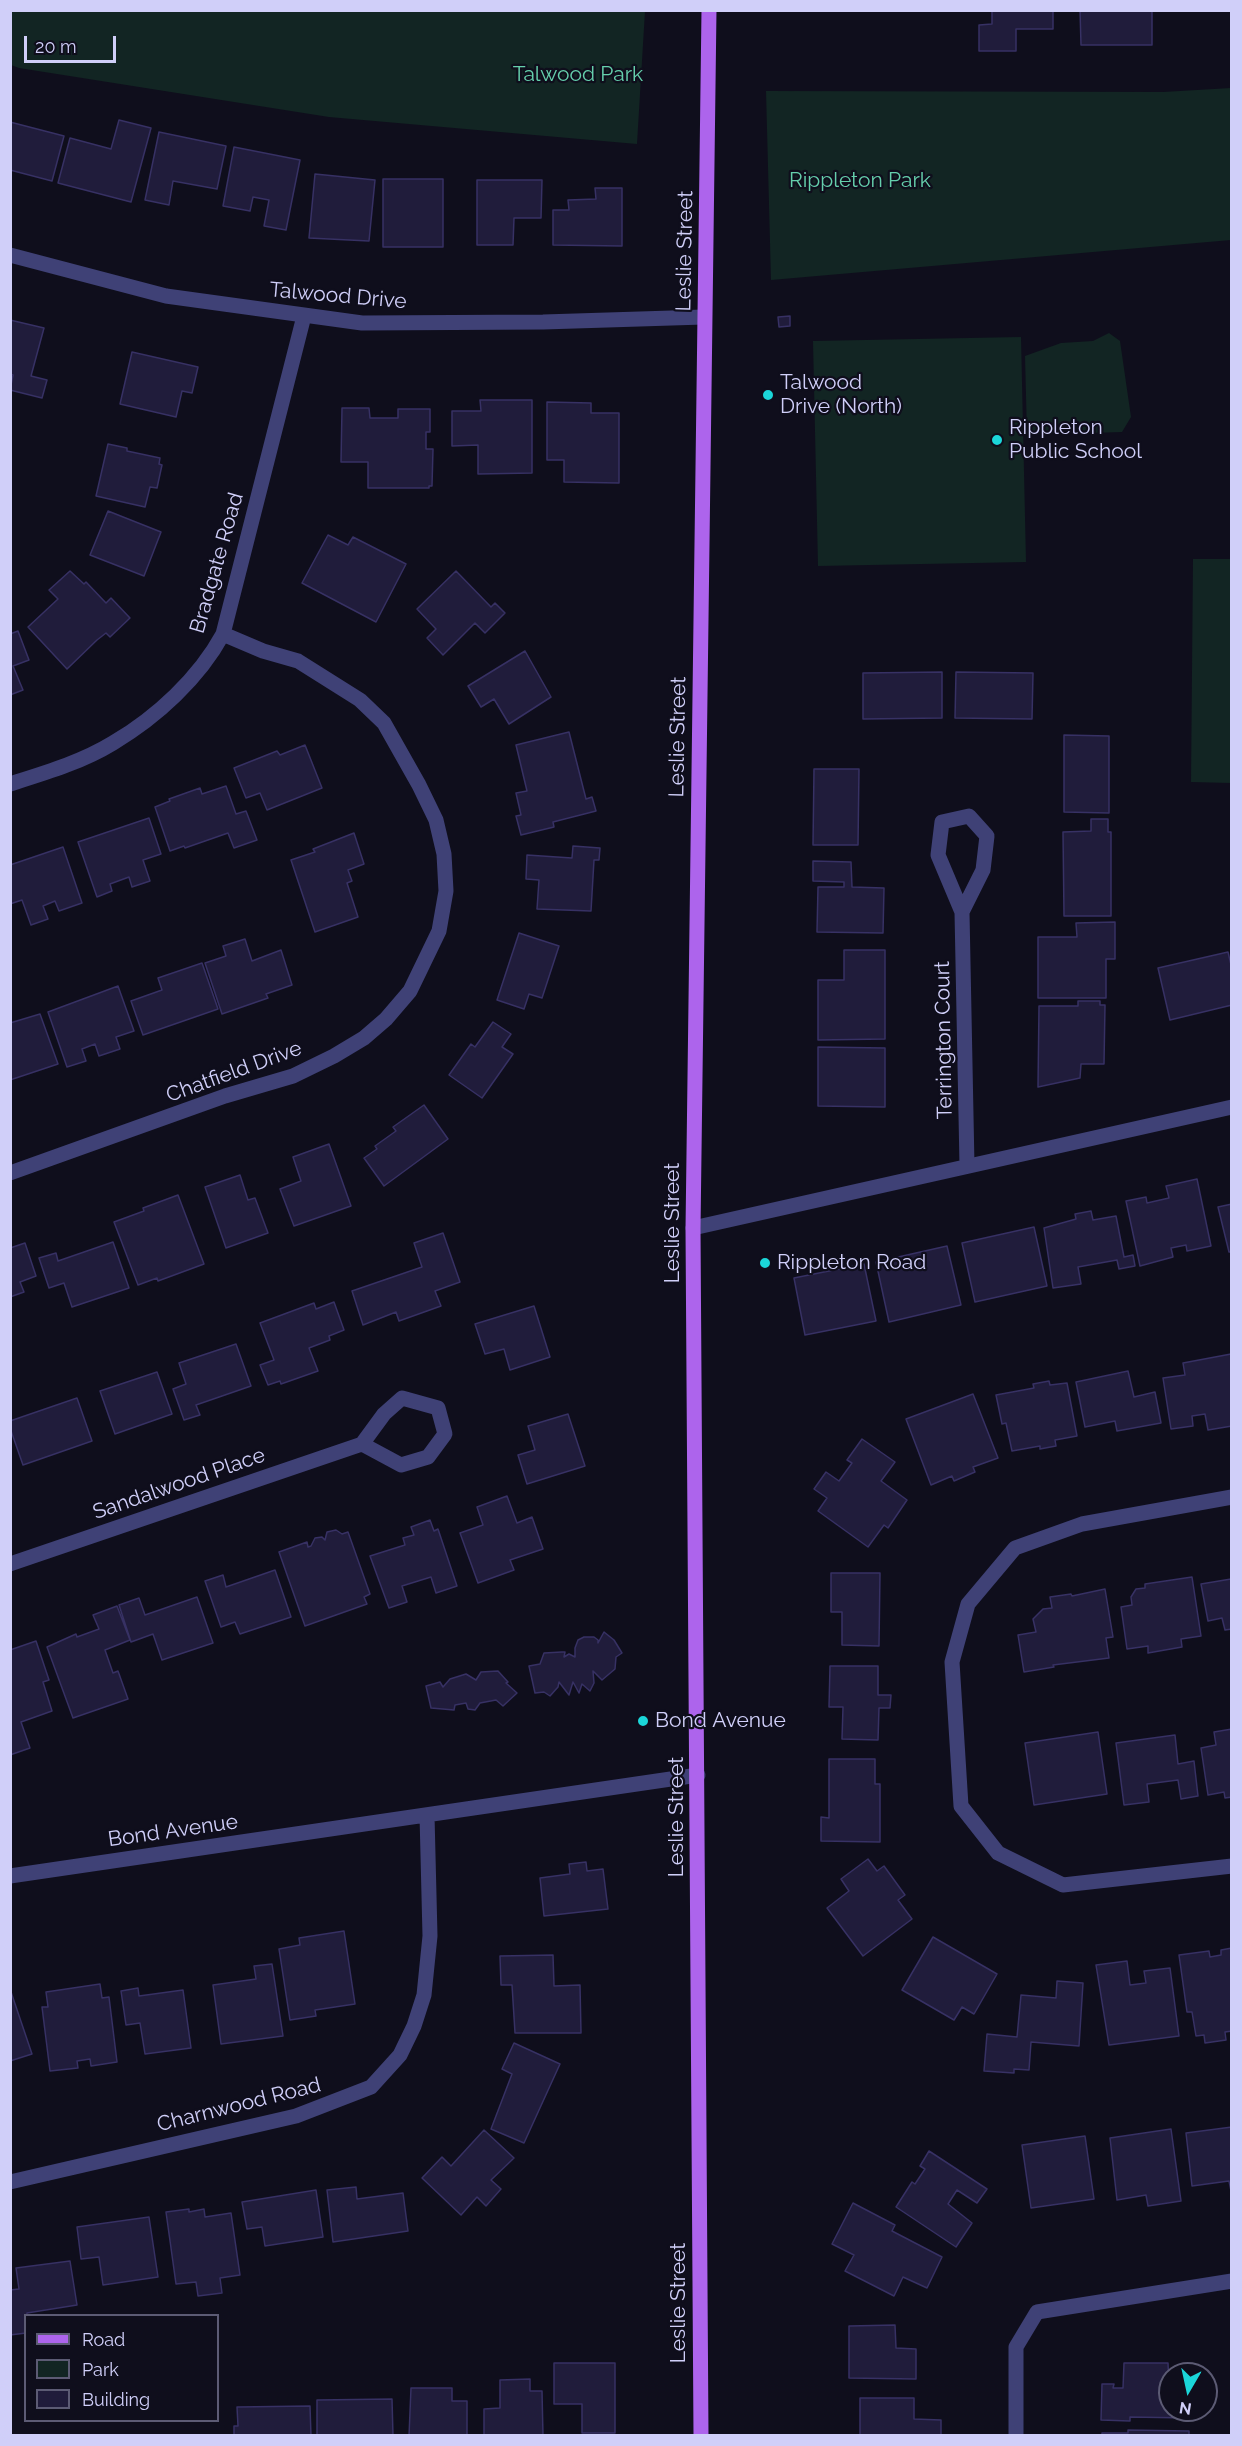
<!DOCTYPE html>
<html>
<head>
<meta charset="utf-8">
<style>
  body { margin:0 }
  #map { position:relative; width:1242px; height:2446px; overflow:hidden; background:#0f0e1c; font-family:Raleway,sans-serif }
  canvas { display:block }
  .frame { position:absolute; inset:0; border:12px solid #d0cff9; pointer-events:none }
  .legend { position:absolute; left:24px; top:2314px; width:195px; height:108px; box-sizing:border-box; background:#0f0e1c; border:2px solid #5c5b74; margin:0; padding:8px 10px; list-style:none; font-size:18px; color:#d0cff9 }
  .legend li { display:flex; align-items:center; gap:12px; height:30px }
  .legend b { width:30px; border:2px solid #5c5b74 }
  .north { position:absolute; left:1158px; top:2362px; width:60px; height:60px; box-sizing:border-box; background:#0f0e1c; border:2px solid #5c5b74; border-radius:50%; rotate:189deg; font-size:16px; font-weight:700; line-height:24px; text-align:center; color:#d0cff9 }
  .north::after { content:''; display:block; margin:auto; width:21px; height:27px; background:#1bd6d9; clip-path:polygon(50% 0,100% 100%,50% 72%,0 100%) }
  .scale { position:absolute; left:24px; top:36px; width:92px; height:27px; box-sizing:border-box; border:3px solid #d0cff9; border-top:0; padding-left:8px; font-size:18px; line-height:21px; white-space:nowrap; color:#d0cff9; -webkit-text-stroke:4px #0f0e1c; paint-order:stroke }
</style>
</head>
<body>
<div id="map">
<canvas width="1242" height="2446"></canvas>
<div class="frame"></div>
<ul class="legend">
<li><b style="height:8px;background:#ad64ec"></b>Road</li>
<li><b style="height:16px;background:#122523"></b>Park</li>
<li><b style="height:16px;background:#201c3b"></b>Building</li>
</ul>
<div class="north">N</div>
<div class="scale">20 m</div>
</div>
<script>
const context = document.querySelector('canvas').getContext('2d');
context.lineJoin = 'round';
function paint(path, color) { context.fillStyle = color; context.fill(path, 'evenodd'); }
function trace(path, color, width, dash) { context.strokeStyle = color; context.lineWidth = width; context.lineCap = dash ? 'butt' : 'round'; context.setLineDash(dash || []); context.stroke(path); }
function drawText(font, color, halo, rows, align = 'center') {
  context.font = font + ' Raleway,sans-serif'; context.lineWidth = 4.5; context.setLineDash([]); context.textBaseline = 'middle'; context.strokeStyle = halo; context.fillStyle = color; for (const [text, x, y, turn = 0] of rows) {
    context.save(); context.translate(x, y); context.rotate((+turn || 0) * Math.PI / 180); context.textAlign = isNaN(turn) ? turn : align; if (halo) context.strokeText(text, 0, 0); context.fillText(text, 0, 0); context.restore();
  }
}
paint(new Path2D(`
  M10 11H645L637 144 329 117 19 68 11 65Z
  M1231 88V240L771 280 766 91 1163 92Z
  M1109 333 1120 341 1131 417 1122 432 1027 435 1025 356 1061 343 1093 341Z
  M1021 337 1026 562 818 566 813 341Z
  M1193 559H1231V783L1191 782Z`), '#122523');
const building = new Path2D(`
  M992 10H1053V29H1016V51H979V25L992 24Z
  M1080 10H1152V45H1081Z
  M119 120 151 128 131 202 58 183 70 138 111 149Z
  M10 122 64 136 52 181 10 170Z
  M159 132 226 146 217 189 173 181 169 205 145 200Z
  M234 147 300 160 286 230 264 226 269 200 253 197 250 211 223 206Z
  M315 174 375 180 369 241 309 238Z
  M383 179H443V247H383Z
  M477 180H542L541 218H514L513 245H477Z
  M595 188H622V246L553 245V210H569L568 200 596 199Z
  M790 316V326L779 327 778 317Z
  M10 320 44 328 31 376 47 380 42 398 10 390 13 375 10 374Z
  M132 352 198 367 192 393 182 391 176 417 120 404Z
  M480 400H532V473L478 474V445L452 446V411H481Z
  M547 402 591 403V413H619V483L564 482V460H547Z
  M342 408H369L370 418H398V409H430V432H426V449H433L432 486H429V488H368V462H341Z
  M108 444 127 448V451L160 458 159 464 162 465 157 488 150 487 145 507 96 496Z
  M108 511 161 532 144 576 90 555Z
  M328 535 348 545 353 537 406 564 376 622 302 583Z
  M70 571 84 584 86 582 106 603 111 598 130 618 110 637 106 633 97 640 67 669 28 627 58 599 49 590Z
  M456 571 491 607 495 603 505 613 485 633 475 623 443 655 427 638 436 629 417 609Z
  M18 631 29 660 13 666 23 690 10 695V634Z
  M525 651 551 697 509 724 494 699 481 707 468 686Z
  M942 672V718L863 719V673Z
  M956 672 1033 673 1032 719 955 718Z
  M569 732 586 799 592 797 596 811 553 822 554 827 521 835 516 816 521 815 516 793 527 791 516 745Z
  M1064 735 1109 736V813L1064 812Z
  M305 745 322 788 267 810 260 793 246 798 234 768 277 751 280 755Z
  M814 769H859L858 845H813Z
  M226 786 236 814 246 811 257 840 234 848 228 833 185 848 184 846 170 851 155 807 170 801 169 799 200 788 202 794Z
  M149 818 161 854 143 860 150 881 132 887 129 877 110 884 112 891 97 897 78 842Z
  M1091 819H1108V832H1111V916H1064L1063 832 1091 831Z
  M354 833 364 864 348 870 352 881 347 883 358 917 315 932 291 860 315 852 313 849Z
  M573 846 600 848 599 860H594L591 911 537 909 539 880 526 879 527 855 572 858Z
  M63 847 82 903 59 911 55 901 43 906 48 919 31 925 22 900 10 904V865Z
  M813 861 851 862 852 887 884 888 883 933 817 932 818 887H844V882L813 881Z
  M1115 922V959H1106V998H1038V937H1077L1076 923Z
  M519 933 559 946 542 998 529 994 524 1009 497 1000Z
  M245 939 252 961 281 950 292 985 266 994 268 998 222 1014 205 963 226 956 223 946Z
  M844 950H885V1039L818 1040V980H844Z
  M1228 952 1232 969V1005L1170 1020 1158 968Z
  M202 963 218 1009 143 1035 131 1001 162 990 158 978Z
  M118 986 134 1031 116 1037 120 1049 99 1056 95 1044 82 1049 86 1061 67 1067 48 1012Z
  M1078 1001H1100V1005H1105L1104 1064H1081L1080 1078 1038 1087 1039 1006H1078Z
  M40 1014 58 1064 10 1080V1023Z
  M493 1022 511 1034 502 1047 513 1054 482 1098 449 1075 471 1044 475 1047Z
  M818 1047 885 1048V1107L818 1106Z
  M424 1105 448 1139 384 1186 364 1158 377 1149 375 1146 396 1131 393 1127Z
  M329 1144 351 1206 294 1226 280 1189 301 1181 293 1157Z
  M240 1175 248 1200 255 1198 268 1233 226 1248 205 1187Z
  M1197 1179 1211 1246 1187 1251 1186 1245 1171 1248 1173 1257 1140 1266 1126 1201 1146 1197 1147 1203 1169 1198 1166 1186Z
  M178 1195 204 1264 158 1281 157 1278 138 1285 114 1222 144 1211 143 1208Z
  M1232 1204V1252H1229L1218 1207Z
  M1091 1211 1093 1220 1116 1216 1124 1257 1133 1255 1135 1266 1119 1269 1117 1260 1078 1267 1081 1284 1053 1288 1044 1228 1076 1219 1075 1214Z
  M1034 1227 1047 1286 975 1302 962 1243Z
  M443 1233 460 1282 435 1291 441 1306 399 1321 396 1312 363 1325 352 1291 422 1267 414 1243Z
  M113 1242 129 1288 72 1307 64 1283 49 1288 39 1258 56 1253 58 1261Z
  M25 1243 36 1276 20 1282 24 1292 10 1297V1248Z
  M947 1246 961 1305 889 1322 876 1262Z
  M864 1264 876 1321 805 1335 794 1278Z
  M334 1302 344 1330 329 1336 330 1340 309 1348 318 1371 281 1384 280 1381 268 1385 260 1365 274 1360 260 1323 314 1303 316 1309Z
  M534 1306 550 1357 510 1370 504 1349 485 1354 475 1324Z
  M236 1344 251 1386 196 1405 200 1415 184 1420 173 1389 186 1384 179 1363Z
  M1231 1354 1232 1426 1208 1430 1205 1414 1192 1416 1193 1426 1171 1429 1163 1378 1185 1375 1183 1363Z
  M1128 1371 1134 1397 1155 1392 1161 1423 1117 1431 1115 1421 1085 1427 1076 1382Z
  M157 1372 172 1414 115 1434 100 1391Z
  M1049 1381 1050 1385 1067 1383 1077 1436 1055 1440 1056 1446 1040 1449V1446L1012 1451 1006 1423 1002 1424 996 1395 1034 1388 1033 1384Z
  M973 1394 998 1458 973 1467 975 1472 954 1481 952 1476 931 1485 906 1419Z
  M77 1398 92 1441 23 1465 10 1428V1421Z
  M568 1414 585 1466 527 1484 518 1455 535 1450 528 1426Z
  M862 1439 895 1462 881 1481 907 1500 888 1528 884 1525 868 1547 818 1511 827 1498 814 1489 826 1472 839 1481 852 1463 847 1460Z
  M507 1496 517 1523 532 1517 543 1549 510 1560 514 1570 478 1583 460 1533 483 1525 477 1507Z
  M430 1520 434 1531 438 1529 457 1586 436 1593 431 1577 402 1586 407 1602 389 1608 370 1556 405 1545 403 1538 414 1535 411 1527Z
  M336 1530 342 1534 348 1532 370 1594 364 1597 367 1604 305 1626 279 1552 307 1542 308 1547 311 1546 315 1538 322 1537 325 1540 327 1532Z
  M275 1570 291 1617 240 1634 235 1622 221 1627 205 1581 223 1575 226 1587Z
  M831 1573H880L879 1646 842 1645V1612H831Z
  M1192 1577 1201 1636 1181 1639 1182 1647 1148 1653V1646L1127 1649 1121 1607 1132 1605 1131 1597 1136 1589 1145 1588V1584Z
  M1231 1579 1232 1629 1225 1630 1222 1618 1208 1621 1201 1584Z
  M1105 1589 1113 1637 1106 1638 1109 1658 1053 1665 1054 1667 1024 1672 1018 1635 1036 1632 1033 1619 1043 1609 1052 1608 1050 1597 1071 1594 1072 1596Z
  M197 1597 213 1643 162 1660 153 1634 131 1642 119 1605 139 1598 145 1615Z
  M117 1606 130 1640 105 1650 113 1673 118 1671 128 1699 73 1718 47 1647 76 1634 77 1637 99 1629 93 1615Z
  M604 1632 614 1640 622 1653 616 1657 615 1669 602 1680 593 1671 594 1683 590 1691 582 1684 579 1693 573 1682 569 1695 559 1682 558 1687 550 1696 544 1692 535 1693 529 1666 540 1664 544 1653 562 1652H565L564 1657 569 1654 575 1657V1648L578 1640 584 1637H594L598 1640V1643Z
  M36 1641 49 1680 43 1682 52 1711 21 1722 30 1748 10 1755V1650Z
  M830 1666H878V1695H891L890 1708H879L878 1740 842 1739 843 1707H829Z
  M498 1671 508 1682 506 1683 517 1693 503 1706 496 1700 480 1703 475 1710 468 1709 466 1703 455 1705 454 1710 431 1708 426 1686 440 1682 443 1687 450 1679 466 1674 476 1680 481 1672Z
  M1232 1729V1797L1225 1798 1224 1792 1208 1795 1201 1748 1216 1745 1214 1732Z
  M1098 1732 1107 1794 1034 1805 1025 1743Z
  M1175 1735 1178 1764 1194 1761 1198 1796 1181 1799 1178 1780 1147 1784 1149 1802 1124 1805 1116 1743Z
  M829 1759H875V1784H880V1842L821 1841V1817L829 1818Z
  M868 1859 877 1871 884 1866 905 1895 898 1900 912 1919 863 1956 827 1908 849 1891 841 1879Z
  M586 1862 587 1871 603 1869 608 1909 544 1916 540 1878 570 1874 569 1864Z
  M344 1931 355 2004 315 2010 316 2016 290 2020 279 1949 300 1945 299 1938Z
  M933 1937 997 1974 974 2014 962 2007 954 2020 902 1990Z
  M1232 1948V2031L1225 2032 1226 2040 1205 2043 1204 2035 1196 2036 1192 2012H1187L1179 1955 1209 1951 1210 1957 1221 1955V1950Z
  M553 1955 554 1986 580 1985 581 2033H515L512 1985H501L500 1956Z
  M1127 1961 1130 1985 1146 1983 1144 1971 1170 1968 1179 2036 1109 2045 1096 1965Z
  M272 1964 283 2036 221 2044 213 1985 256 1979 254 1966Z
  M1057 1981 1083 1983 1079 2046 1031 2042 1029 2070 1014 2069V2073L984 2071 987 2034 1017 2037 1021 1995 1056 1998Z
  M100 1984 102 1998 109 1997 117 2062 91 2066 90 2059 77 2061 78 2068 50 2071 42 2007H48L46 1992Z
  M138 1988 139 1996 183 1990 191 2048 145 2054 140 2023 126 2025 121 1991Z
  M10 1989 32 2054 10 2061Z
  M514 2043 560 2064 524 2143 491 2129 512 2074 502 2069Z
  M1232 2127V2196L1229 2181 1192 2186 1186 2133Z
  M1171 2129 1181 2201 1148 2206 1146 2195 1117 2200 1110 2138Z
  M484 2130 514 2158 491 2180 501 2189 486 2206 477 2197 461 2215 422 2178 442 2157 451 2166Z
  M1085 2136 1094 2199 1031 2208 1022 2145Z
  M929 2151 987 2189 977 2203 957 2190 948 2204 972 2223 956 2247 896 2207 912 2182 915 2184 925 2169 920 2166Z
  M356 2187 357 2199 403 2193 408 2231 333 2242 327 2190Z
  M316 2190 323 2237 265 2246 262 2227 247 2229 242 2202Z
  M853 2203 895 2225 892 2231 942 2257 927 2288 903 2277 894 2296 845 2271 854 2255 832 2244Z
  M189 2209V2212L204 2209 205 2217 231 2213 240 2275 220 2278 222 2293 198 2296 196 2282 176 2284 166 2212Z
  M149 2217 158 2277 103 2285 99 2257 81 2259 77 2227Z
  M70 2261 77 2305 27 2313 26 2333 10 2335V2290L19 2289 16 2268Z
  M895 2325 896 2348 916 2349V2379L849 2378V2326Z
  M554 2363H615V2433H582V2404H554Z
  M1124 2363H1168L1170 2410H1189V2418L1130 2417V2421L1101 2420 1102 2384H1114L1113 2388H1123Z
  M530 2379V2391H542L543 2436H484V2409L500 2408V2380Z
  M411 2388H452V2401H467V2436H409Z
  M860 2398H914V2419L941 2420V2436H860Z
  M392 2399 393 2436H317V2400Z
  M310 2406 311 2436H234V2426H238L237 2407Z
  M1128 2430 1189 2431V2436H1102V2433H1128Z`);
paint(building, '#201c3b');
trace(building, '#373164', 1.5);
trace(new Path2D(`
  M10 255 166 296 362 323 543 322 704 317
  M10 784C45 773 82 762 113 743 157 717 199 678 223 634L304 316
  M962 912 938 855 942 822 969 816 987 836 983 870 962 912 967 1166
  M10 1173 225 1096 293 1076 334 1056 364 1038 386 1019 410 991 439 931 446 891 444 854 436 820 419 785 384 723 360 700 298 661 263 651 223 634
  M693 1228 1232 1107
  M1232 1497 1082 1524 1015 1548 968 1604 952 1662 961 1806 998 1853 1063 1885 1232 1866
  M10 1564 362 1444 384 1414 402 1398 438 1408 445 1434 428 1457 401 1465 362 1444
  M10 1876 698 1775
  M10 2182 296 2116 371 2087 400 2055 414 2026 424 1995 430 1936 427 1815
  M1016 2436V2347L1037 2312 1232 2281`), '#3f4176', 15);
trace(new Path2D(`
  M701 2436 693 1228 709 10`), '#ad64ec', 15);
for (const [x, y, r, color] of [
  [768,395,6,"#1bd6d9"],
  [997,440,6,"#1bd6d9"],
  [765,1263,6,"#1bd6d9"],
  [643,1721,6,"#1bd6d9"]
]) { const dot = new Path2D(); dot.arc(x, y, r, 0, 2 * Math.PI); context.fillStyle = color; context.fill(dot); trace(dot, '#0f0e1c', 2); }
drawText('21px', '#65cfac', '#0f0e1c', [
  ["Talwood Park",578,75],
  ["Rippleton Park",860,181]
]);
drawText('21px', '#d0cff9', '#0f0e1c', [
  ["Leslie Street",685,251,-89],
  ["Talwood Drive",338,296,5],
  ["Bradgate Road",217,563,-74],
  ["Leslie Street",678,737,-89],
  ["Terrington Court",944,1040,-91],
  ["Chatfield Drive",234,1072,-20],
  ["Leslie Street",673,1223,-90],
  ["Sandalwood Place",179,1484,-19],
  ["Leslie Street",677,1817,-90],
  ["Bond Avenue",173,1831,-8],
  ["Charnwood Road",239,2105,-14],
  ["Leslie Street",679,2303,-90]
]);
drawText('21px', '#d0cff9', '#0f0e1c', [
  ["Talwood",780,383],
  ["Drive (North)",780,407],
  ["Rippleton",1009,428],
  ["Public School",1009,452],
  ["Rippleton Road",777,1263],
  ["Bond Avenue",655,1721]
], 'left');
</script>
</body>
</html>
